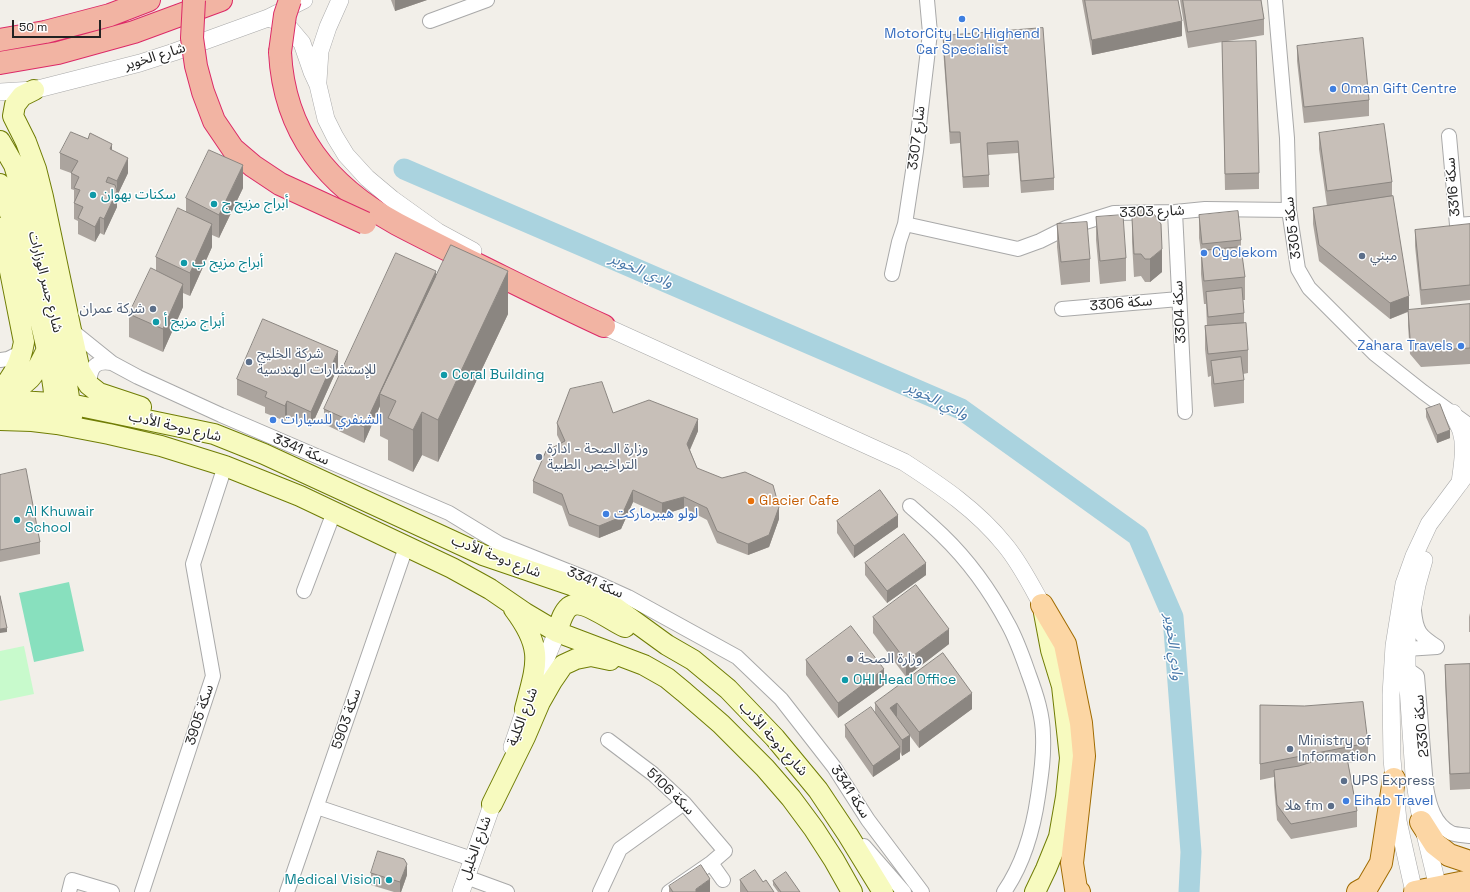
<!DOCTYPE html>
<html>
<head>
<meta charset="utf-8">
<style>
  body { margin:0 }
  #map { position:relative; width:1470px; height:892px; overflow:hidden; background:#f2efe9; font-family:"Space Grotesk",sans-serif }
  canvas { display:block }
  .scale { position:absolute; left:12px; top:20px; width:89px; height:18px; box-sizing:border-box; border:2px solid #222; border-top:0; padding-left:5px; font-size:12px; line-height:14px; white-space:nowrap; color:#222; -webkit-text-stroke:3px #fff; paint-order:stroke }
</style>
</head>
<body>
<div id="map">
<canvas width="1470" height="892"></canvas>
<div class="scale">50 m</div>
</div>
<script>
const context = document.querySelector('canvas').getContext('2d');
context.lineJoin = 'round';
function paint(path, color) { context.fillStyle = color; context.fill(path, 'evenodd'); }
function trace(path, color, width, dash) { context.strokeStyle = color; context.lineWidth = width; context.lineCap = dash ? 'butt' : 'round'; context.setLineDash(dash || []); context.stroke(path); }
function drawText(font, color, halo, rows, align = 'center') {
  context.font = font + ' "Space Grotesk","Noto Sans Arabic",sans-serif'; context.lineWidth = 3; context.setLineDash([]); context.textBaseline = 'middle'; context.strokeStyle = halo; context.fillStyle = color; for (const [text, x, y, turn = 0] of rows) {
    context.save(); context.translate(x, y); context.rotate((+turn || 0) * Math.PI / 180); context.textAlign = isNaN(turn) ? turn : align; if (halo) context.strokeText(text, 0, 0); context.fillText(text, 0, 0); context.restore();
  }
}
paint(new Path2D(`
  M24 646 34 694 0 701V651Z`), '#c8facc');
paint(new Path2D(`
  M69 582 84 651 34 662 19 593Z`), '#88e0be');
trace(new Path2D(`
  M404 169 961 409 1138 536 1173 617 1191 852 1189 892`), '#aad3df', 21);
const minor = new Path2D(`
  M1275 0 1287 138 1289 210 1298 269 1309 288 1375 354 1423 392 1470 426
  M430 21 487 0
  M1449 136 1457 225 1470 224
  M1175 212 1185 412
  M905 224 1018 249 1040 241 1066 228 1114 213 1175 212 1205 209 1289 210
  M892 274 899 242 905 224 916 151 930 33 927 0
  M1062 309 1179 299
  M71 330 112 363 138 377 221 415 449 513 500 544 595 582 628 597 737 657 781 699 834 767 868 820 922 892
  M0 360 8 359 22 352
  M89 385C90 368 94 360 112 363
  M910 506C921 516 932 525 942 535 968 560 991 592 1008 624 1017 640 1023 658 1029 675 1036 694 1043 715 1043 736 1044 757 1041 776 1038 796 1033 831 1024 863 1004 892
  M304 591 334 512
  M1414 611C1416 632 1420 636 1437 647
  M1406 649 1437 647
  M1407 669 1417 676 1426 787C1429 805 1434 824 1451 833 1456 835 1464 835 1470 836
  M608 740 653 774 684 803 725 851 711 863 669 892
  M317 807 472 859
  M864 846 904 892
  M711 863 723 880
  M466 877 507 892
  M69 892 72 880 112 892
  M142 892 213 676 193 564 225 466
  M287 892 406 547
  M600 892 620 849 684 803`);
const tertiary = new Path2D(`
  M268 18 286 24 302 43 312 72 318 85 326 119 335 137 346 155 367 178 392 199 438 232 473 251
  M318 81 320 51 328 27 340 0
  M0 92 34 90 140 63 174 52 268 18 304 0
  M594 319 604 326 904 462C941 486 977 510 1005 545 1020 563 1031 585 1042 605
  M1453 413C1455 419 1459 425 1461 431 1466 447 1462 466 1460 483
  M1424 560 1417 585 1407 638V672L1414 775 1419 809 1439 892
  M512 747 525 709 557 632
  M461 892 497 791
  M1414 892 1398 821 1392 759 1391 695 1394 646 1404 584 1414 556 1429 524 1470 469`);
const secondary = new Path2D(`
  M34 90 22 96 15 105 13 116 26 142 36 169 43 197 71 330 80 371 89 385 99 393 141 407
  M0 141 14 165 29 213 62 352 72 417
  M0 184C13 220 23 257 33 294 44 334 54 375 56 416
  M0 228 6 251 24 342C21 360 14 377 0 390
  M0 394C29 387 35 375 47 349
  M0 400 70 404 214 434 264 454 483 555 577 587 605 600 667 645 693 660 728 689 775 738 818 790 848 835 883 892
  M0 420 32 421 57 424 109 434 161 446 225 466 300 496 452 568 490 589 525 613 557 632 644 665 667 678 684 692 721 724 765 768 791 798 814 829 834 860 852 892
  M514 609C544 649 537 663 525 709
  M557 632C560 624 562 613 569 607 582 597 612 622 625 627
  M492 804 525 737 540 702 552 681 563 665 576 659 591 656 610 660
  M1035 892 1046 869 1059 837 1066 797 1070 758 1062 686 1051 650 1044 613`);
const primary = new Path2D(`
  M1042 605 1065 644 1081 723 1084 756 1072 863 1076 889 1079 892
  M1421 822 1435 844 1449 855 1470 862
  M1358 892 1367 887 1381 863 1394 779
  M1415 892 1470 881`);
const trunk = new Path2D(`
  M0 40 45 32 110 15 149 0
  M280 52C284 133 328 186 397 224 418 235 440 246 462 257 509 280 556 304 604 326
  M0 63 58 53 134 32 221 0`);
trace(minor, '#a9a9a9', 16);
trace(tertiary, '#a9a9a9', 18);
trace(secondary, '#707d05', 22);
trace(primary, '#a06b00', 24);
trace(trunk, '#dc2a67', 24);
trace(minor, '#fff', 14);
trace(tertiary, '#fff', 17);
trace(secondary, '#f7fabf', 20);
trace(primary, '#fcd6a4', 22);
trace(trunk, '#f2b4a3', 22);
const trunkBridge = new Path2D(`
  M194 0 192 38 196 66 203 92 214 121 233 149 253 166 280 184 365 223
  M280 52 285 15 290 0`);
trace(trunkBridge, '#dc2a67', 24, []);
trace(trunkBridge, '#f2b4a3', 22);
paint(new Path2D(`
  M391 0H427L395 11Z
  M1082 0H1178L1182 36 1092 55Z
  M1180 0H1261L1264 19V35L1222 42 1259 173V189L1225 190 1222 42 1188 48Z
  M943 36 1054 178V190L1021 193 1018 153 988 155 989 175V187L963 188 960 143 950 144 943 48Z
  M1297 46 1369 100V116L1304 123 1297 61Z
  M1319 133 1392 182V196L1409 310 1470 304V364L1421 367 1410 354 1408 326V312L1390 319 1319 261 1313 224V208L1327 206 1319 149Z
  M112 150 128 173 117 196V207L104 235 100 233 95 242 78 234V221L74 219V190L71 189V173L60 169V153Z
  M243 188 219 238 212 235V247L190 296 183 293V307L163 352 129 337V314L156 271V257L186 212V198Z
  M1199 215 1241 240V247L1245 277V300H1243L1244 313V323L1248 350V373L1243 374 1244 380V403L1214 407 1211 384V376L1208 377 1205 349V326H1207L1206 304H1204L1201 274V252L1199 238Z
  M1096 217 1126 258V281L1100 284 1096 240Z
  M1132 219 1162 272 1150 282H1145L1141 276 1134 277 1132 242Z
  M1057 224 1090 259V282L1061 285 1057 247Z
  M1470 224V300L1421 305 1415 246V230Z
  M436 276 508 314 438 462 422 455 413 472 388 460V440L380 436V406L364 443 324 424V409Z
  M338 367 311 427 287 417 285 421 265 413V407L237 395V379Z
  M1426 409 1450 438 1437 443 1426 417Z
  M613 413 698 431 690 450 697 468 779 519 769 547 748 555 717 543 707 520 684 508 662 515 633 502 621 529 599 538 569 526 562 506 533 493V481L561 443 557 435V423Z
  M0 475 40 542V554L0 562Z
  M837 521 898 527 854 558 837 533Z
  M865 563 926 575 887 603 865 575Z
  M1470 613V632H1469V617Z
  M873 617 949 644 906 677 873 633Z
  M943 653 972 709 919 748 910 736V751L902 756 900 752V759L873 777 845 737V725L875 712V703Z
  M806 660 884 685 838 718 806 675Z
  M1470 664V789L1450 790 1445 681V665Z
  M1260 705 1368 743V759L1348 763 1357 811V827L1291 839 1277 820 1274 786V777L1260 780Z
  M371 873 407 875 401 892H394L371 885Z
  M740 880 763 882 774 892H740Z
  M773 881 800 892H778L773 885Z
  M669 886 710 892H669Z`), '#aba49e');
paint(new Path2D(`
  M395 0H427L395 11Z
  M1182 21V36L1092 55V40Z
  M112 144V160L110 149Z
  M128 158V173L117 196V207L104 235V219L117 191V181Z
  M243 165V188L219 238V215Z
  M100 217V233L95 242V227Z
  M212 224V247L190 296V273Z
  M1162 249V272L1150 282V259Z
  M436 271V287L380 394V406L364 443V427Z
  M508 271V314L438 462V420Z
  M183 284V307L163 352V329Z
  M1409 296V311L1390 319V303Z
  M338 351V367L311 427V412Z
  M287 401V417L285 421V406Z
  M422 412V455L413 472V430Z
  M698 419V431L687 456V444Z
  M1450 430V438L1437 443V435Z
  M633 490V502L621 529 599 538V526Z
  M684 497V508L662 515V503Z
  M779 507V519L769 547 748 555V544Z
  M898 515V527L854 558V546Z
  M926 563V575L887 603V591Z
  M7 628V632L0 633V629Z
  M949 629V644L906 677V661Z
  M884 669V685L838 718V703Z
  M972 693V709L919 748V732Z
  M897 703V718L890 708Z
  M910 735V751L902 756V740Z
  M900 747V759L873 777V766Z
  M407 864V875L401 892H400V882Z
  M710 879V892H696V889Z`), '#8b8681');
const building = new Path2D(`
  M1085 0H1178L1182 21 1092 40Z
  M1183 0H1261L1264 19 1188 32Z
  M1043 28 1054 178 1021 181 1018 141 987 143 989 175 963 177 960 132H950L943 36Z
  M1363 38 1369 100 1304 107 1297 46Z
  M1256 41 1259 173 1225 174 1222 42Z
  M1384 124 1392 182 1327 191 1319 133Z
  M71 132 88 139 90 133 112 144 110 149 128 158 117 181 108 177 106 182 115 185 117 191 104 219 100 217 95 227 78 218 83 207 74 203 80 190 74 188 79 177 71 173 78 161 60 153Z
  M209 150 243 165 219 215 186 198Z
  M1393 196 1409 296 1390 303 1319 245 1313 208Z
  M178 208 212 224 190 273 156 257Z
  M1142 210 1154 214 1161 224 1162 249 1150 259H1145L1141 254H1134L1132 219Z
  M1238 211 1241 240 1202 244 1199 215Z
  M1123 215 1126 258 1100 261 1096 217Z
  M1087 222 1090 259 1061 262 1057 224Z
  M1470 224V285L1421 290 1415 230Z
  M451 245 508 271 438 420 422 412 413 430 388 418 396 401 380 394Z
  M1241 247 1245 277 1204 281 1201 251Z
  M396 253 436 271 364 427 324 409Z
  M151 268 183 284 163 329 129 314Z
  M1242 288 1244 313 1208 317 1206 292Z
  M1470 304V348L1421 351 1410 338 1408 310Z
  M263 319 338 351 311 412 287 401 285 406 265 397 267 392 237 379Z
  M1246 323 1248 350 1208 354 1205 326Z
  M1241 357 1244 380 1214 384 1211 361Z
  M602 382 613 413 649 400 698 419 687 444 697 468 722 478 745 472 773 485 779 507 769 535 748 544 717 531 707 508 684 497 662 503 633 490 621 517 599 526 569 514 562 494 533 481 546 451 565 441 557 423 570 389Z
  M1440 404 1450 430 1437 435 1426 409Z
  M26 469 40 542 0 550V475Z
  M880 490 898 515 854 546 837 521Z
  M904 534 926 563 887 591 865 563Z
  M916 585 949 629 906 661 873 617Z
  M0 596 7 628 0 629Z
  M851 626 884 669 838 703 806 660Z
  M943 653 972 693 919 732 897 703 890 708 910 735 902 740 875 703Z
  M1470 664V773L1450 774 1445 665Z
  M1363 702 1368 743 1260 764V705L1304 706Z
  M871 707 900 747 873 766 845 725Z
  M1347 758 1357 811 1291 824 1277 805 1274 770 1299 766 1315 761Z
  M378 851 404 859 407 864 400 882 371 873Z
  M701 865 710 879 696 889V892H673L669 886Z
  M755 870 763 882 766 880 774 892H748L740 880Z
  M786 872 800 892H781L773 881Z`);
paint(building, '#c7bfb8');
trace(building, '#8b8681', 1);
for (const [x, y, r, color] of [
  [962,19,4,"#3f7fe0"],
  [1333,89,4,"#3f7fe0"],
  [93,195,4,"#0f9aa8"],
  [214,204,4,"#0f9aa8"],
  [1204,253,4,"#3f7fe0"],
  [1362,256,4,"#5c6f8a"],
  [184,263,4,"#0f9aa8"],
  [153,309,4,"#5c6f8a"],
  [156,322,4,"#0f9aa8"],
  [1461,346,4,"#3f7fe0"],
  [249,362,4,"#5c6f8a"],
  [444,375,4,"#0f9aa8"],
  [273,420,4,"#3f7fe0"],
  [539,457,4,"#5c6f8a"],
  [751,501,4,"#e8710a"],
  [606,514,4,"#3f7fe0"],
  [17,520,4,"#0f9aa8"],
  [850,659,4,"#5c6f8a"],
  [845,680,4,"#0f9aa8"],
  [1290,749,4,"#5c6f8a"],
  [1344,781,4,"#5c6f8a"],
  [1346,801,4,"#3f7fe0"],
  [1331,806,4,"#5c6f8a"],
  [389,880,4,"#0f9aa8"]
]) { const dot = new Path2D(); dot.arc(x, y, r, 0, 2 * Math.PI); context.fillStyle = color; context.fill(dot); trace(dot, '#fff', 1.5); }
drawText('14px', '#366cbe', '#fff', [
  ["MotorCity LLC Highend",962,34,"center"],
  ["Car Specialist",962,50,"center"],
  ["Oman Gift Centre",1341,89],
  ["Cyclekom",1212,253],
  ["Zahara Travels",1453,346,"right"],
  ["الشنفري للسيارات",281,420],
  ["لولو هيبرماركت",614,514],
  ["Eihab Travel",1354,801]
], 'left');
drawText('14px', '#222', '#fff', [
  ["شارع الخوير",155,57,-17],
  ["3307 شارع",917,138,-83],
  ["سكة 3316",1453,187,-95],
  ["3303 شارع",1152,212,-2],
  ["3305 سكة",1293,228,-97],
  ["شارع جسر الوزارات",45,282,76],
  ["سكة 3306",1121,304,-5],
  ["سكة 3304",1180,312,-93],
  ["شارع دوحة الأدب",175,427,13],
  ["سكة 3341",301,450,23],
  ["شارع دوحة الأدب",496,557,21],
  ["سكة 3341",595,583,23],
  ["سكة 3905",200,715,-72],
  ["شارع الكلية",523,717,-69],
  ["سكة 5903",347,719,-71],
  ["سكة 2330",1422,726,-95],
  ["شارع دوحة الأدب",773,739,48],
  ["سكة 5106",670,792,44],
  ["سكة 3341",850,792,57],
  ["شارع الخليل",476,848,-70]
]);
drawText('14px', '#0d838f', '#fff', [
  ["سكنات بهوان",101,195],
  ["أبراج مزيج ج",222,204],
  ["أبراج مزيج ب",192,263],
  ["أبراج مزيج أ",164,322],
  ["Coral Building",452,375],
  ["Al Khuwair",25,512],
  ["School",25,528],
  ["OHI Head Office",853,680],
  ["Medical Vision",381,880,"right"]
], 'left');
drawText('14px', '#4e5e75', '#fff', [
  ["مبني",1370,256],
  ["شركة عمران",145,309,"right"],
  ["شركة الخليج",257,354],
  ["للإستشارات الهندسية",257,370],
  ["وزارة الصحة - ادارة",547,449],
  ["التراخيص الطبية",547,465],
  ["وزارة الصحة",858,659],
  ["Ministry of",1298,741],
  ["Information",1298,757],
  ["UPS Express",1352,781],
  ["هلا fm",1323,806,"right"]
], 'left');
drawText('14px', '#c56008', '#fff', [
  ["Glacier Cafe",759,501]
], 'left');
drawText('italic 15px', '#4a7aab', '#fff', [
  ["وادي الخوير",641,271,23],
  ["وادي الخوير",937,401,26],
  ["وادي الخوير",1173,647,83]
]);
</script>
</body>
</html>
